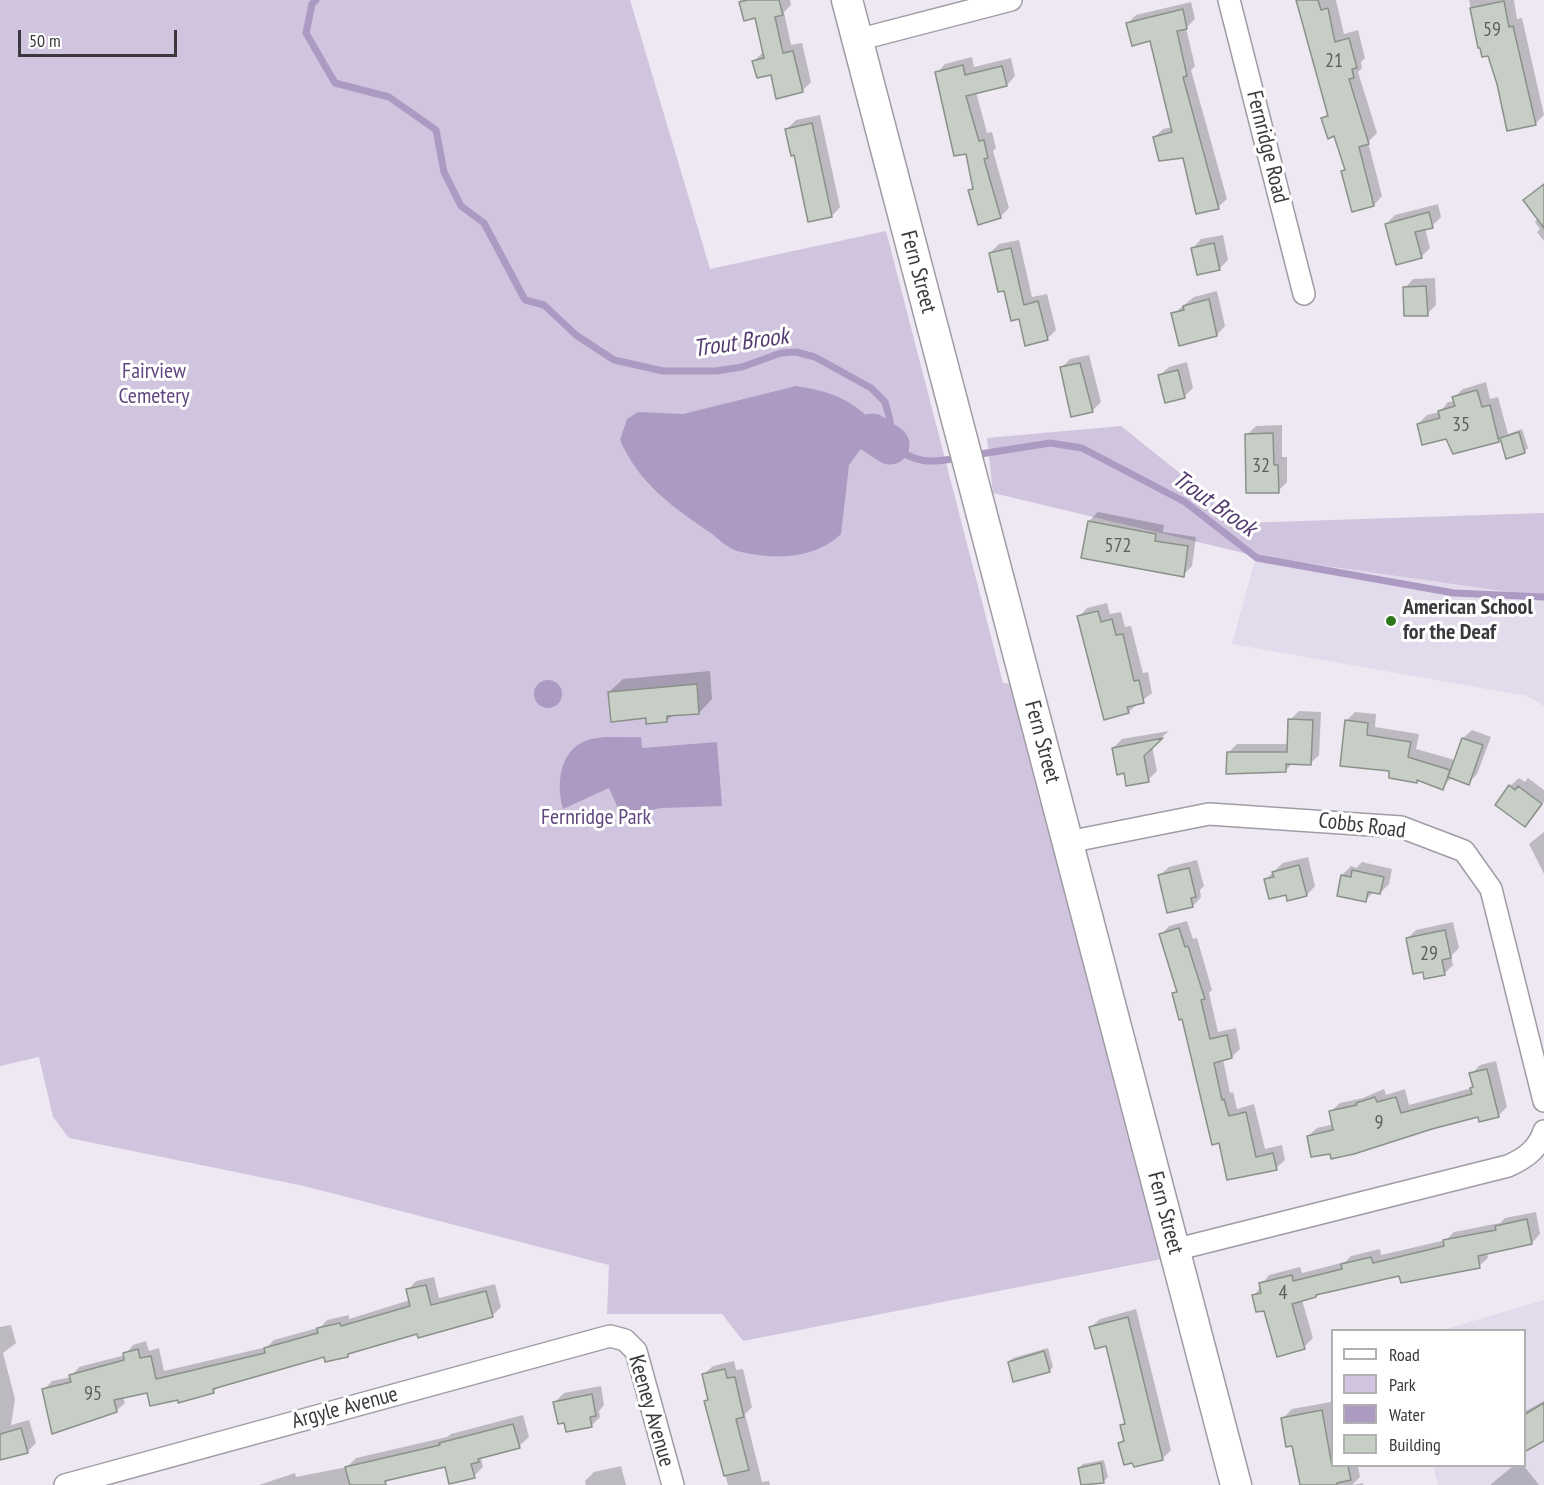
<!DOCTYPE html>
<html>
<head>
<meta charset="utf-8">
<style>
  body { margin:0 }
  #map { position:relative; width:1544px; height:1485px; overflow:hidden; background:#ede8f2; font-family:"PT Sans Narrow",sans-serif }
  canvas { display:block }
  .legend { position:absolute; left:1331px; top:1329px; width:195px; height:138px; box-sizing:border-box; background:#fff; border:2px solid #b1b0b1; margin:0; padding:8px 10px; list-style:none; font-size:18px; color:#3b393d }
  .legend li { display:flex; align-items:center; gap:12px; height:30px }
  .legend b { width:30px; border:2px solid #b1b0b1 }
  .scale { position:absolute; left:18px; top:30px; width:159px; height:27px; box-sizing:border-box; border:3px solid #3b393d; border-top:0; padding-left:8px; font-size:18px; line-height:21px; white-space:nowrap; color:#3b393d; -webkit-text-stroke:4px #fff; paint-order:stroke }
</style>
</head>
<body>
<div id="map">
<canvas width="1544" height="1485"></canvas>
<ul class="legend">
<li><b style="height:8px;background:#fff"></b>Road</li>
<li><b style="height:16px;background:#d0c4de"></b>Park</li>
<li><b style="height:16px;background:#ad9ac3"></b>Water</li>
<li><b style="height:16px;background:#c6cec5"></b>Building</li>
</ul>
<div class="scale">50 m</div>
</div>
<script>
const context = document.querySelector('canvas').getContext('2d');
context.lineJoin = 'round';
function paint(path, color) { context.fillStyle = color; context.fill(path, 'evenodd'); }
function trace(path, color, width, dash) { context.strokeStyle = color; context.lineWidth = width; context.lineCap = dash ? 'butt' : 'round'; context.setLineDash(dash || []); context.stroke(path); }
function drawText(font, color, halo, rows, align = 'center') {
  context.font = font + ' "PT Sans Narrow",sans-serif'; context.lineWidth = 6; context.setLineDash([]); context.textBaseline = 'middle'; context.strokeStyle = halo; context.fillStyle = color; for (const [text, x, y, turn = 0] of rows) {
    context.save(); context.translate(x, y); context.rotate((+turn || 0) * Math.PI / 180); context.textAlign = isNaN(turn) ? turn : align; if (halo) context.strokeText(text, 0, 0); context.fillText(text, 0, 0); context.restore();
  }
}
paint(new Path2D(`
  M1256 556 1544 597V706L1527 696 1232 644Z
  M1544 1300V1485H1438L1433 1466H1524V1330H1443Z`), '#e2dbec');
paint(new Path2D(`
  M0 0H630L710 269 886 231 1003 683 1012 684 1162 1259 743 1341 722 1314H607L609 1265 304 1186 69 1138 53 1117 39 1057 0 1066Z
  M1121 426 1242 523 1544 513V597L1256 556 993 493 987 438Z`), '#d0c4de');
paint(new Path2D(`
  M796 386C834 392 850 399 878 426L849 465 841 534C814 560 772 560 737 551 728 548 718 539 711 533 673 508 638 482 620 440L627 419 638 412 683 414Z
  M534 694a14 14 0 1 1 28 0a14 14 0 1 1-28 0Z
  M641 737 642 748 717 742 722 806 662 808 621 815 609 788 563 809C556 785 559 749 588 740 604 735 625 738 641 737Z`), '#ad9ac3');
paint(new Path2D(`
  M740 0H790L791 5 784 12 791 45 802 43 811 82 802 91 754 61 763 52 756 16 745 19Z
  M1298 0H1336L1344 34 1358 30 1365 58 1361 62 1362 68 1358 72 1377 133 1368 142 1382 196 1374 205 1343 172 1346 168 1335 135 1323 118 1329 112Z
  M1469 0H1514L1517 19 1522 18 1544 115 1535 124 1508 130 1489 54 1479 46Z
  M1191 2 1195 19 1186 28 1195 66 1191 70 1227 199 1218 207 1184 156 1155 137 1163 129 1172 127 1151 39 1128 23 1136 15Z
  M972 57 974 67 1011 58 1015 76 1007 85 976 92 987 133 992 132 996 148 993 151 1009 208 1000 217 969 191 974 186 967 152 937 73 945 64Z
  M820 115 840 207 832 216 795 153 787 129 796 120Z
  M1544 184V241L1537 232 1540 229 1535 222 1538 218 1525 200Z
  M1438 204 1441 217 1432 226 1425 228 1430 248 1421 257 1386 224 1395 215Z
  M1223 235 1228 260 1219 269 1193 248 1201 239Z
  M1019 240 1032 297 1047 294 1056 330 1047 339 1020 317 990 253 999 244Z
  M1435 278 1436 305 1427 314 1405 288 1413 279Z
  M1217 291 1225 326 1217 335 1173 314 1194 297Z
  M1089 355 1101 402 1092 411 1061 368 1070 359Z
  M1187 362 1193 388 1184 397 1160 375 1169 367Z
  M1486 382 1490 399 1498 397 1508 434 1522 429 1528 448 1524 452 1502 438 1454 453 1447 437 1418 424 1427 415 1440 412 1448 402 1455 401 1454 397 1463 389Z
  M1282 425V457H1287V482L1278 491 1247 435 1256 426Z
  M1098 512 1164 525 1163 532 1196 537 1192 566 1183 575 1089 521Z
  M1107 603 1110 614 1121 612 1125 627 1131 626 1143 673 1148 672 1152 693 1128 712 1079 617 1087 608Z
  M710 671 712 699 699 713 673 715 666 721 647 716 609 692 623 679Z
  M1299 711 1321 712 1319 755 1310 764 1293 763 1285 771 1228 753 1237 744H1289L1290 720Z
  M1355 712 1376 714 1375 727 1419 734 1416 749 1455 760 1463 738 1472 730 1491 737 1477 774 1468 783 1452 777 1442 788 1419 779 1416 782 1391 770 1346 721Z
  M1169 731 1152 746 1157 771 1148 780 1125 772 1113 748 1122 739Z
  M1519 778 1525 782 1528 778 1544 790V802L1524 825 1510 786Z
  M1544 832V874L1529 844Z
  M1308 857 1315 886 1307 895 1287 893 1265 880 1283 863Z
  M1197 860 1204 886 1200 890 1201 897 1193 906 1160 875 1169 867Z
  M1362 862 1392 869 1389 884 1380 893 1374 891 1365 901 1338 895 1342 875 1351 866 1356 868Z
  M1187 921 1193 939 1197 938 1212 990 1209 993 1218 1032 1236 1028 1240 1049 1232 1057 1223 1059 1230 1093 1233 1092 1237 1109 1254 1104 1265 1149 1282 1145 1285 1160 1276 1168 1221 1141 1174 993 1178 990 1161 935 1169 926Z
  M1453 922 1459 948 1451 956 1453 965 1444 974 1424 971 1407 939 1416 930Z
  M1496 1061 1507 1107 1499 1115 1480 1120 1479 1115 1332 1157 1331 1152 1308 1136 1317 1128 1334 1124 1331 1111 1340 1103 1363 1098 1384 1089 1386 1095 1405 1089 1409 1105 1472 1088 1474 1086 1471 1074 1480 1065Z
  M1536 1212 1540 1234 1532 1243 1487 1252 1488 1258 1479 1266 1400 1274 1319 1293 1302 1300 1313 1338 1304 1347 1254 1296 1269 1275 1300 1267 1302 1273 1345 1262 1351 1256 1380 1249 1381 1255 1446 1240 1454 1232 1500 1223 1505 1218Z
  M434 1277 439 1298 495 1284 501 1307 492 1316 418 1332 352 1351 348 1355H325L219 1386 213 1392 179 1399 149 1391 123 1397 125 1403 116 1411 44 1390 52 1381 71 1377 79 1367 125 1355 133 1345 146 1341 149 1351 159 1348 164 1371 267 1347 274 1340 321 1327 327 1320 349 1315V1319L410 1300 408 1290 416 1281Z
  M1136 1309 1171 1450 1162 1459 1120 1443 1125 1438 1122 1425 1126 1421 1108 1345 1091 1327 1100 1319Z
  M11 1325 16 1343 3 1353 15 1399 11 1425 29 1420 36 1443 27 1452 0 1459V1327Z
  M1048 1348 1053 1367 1049 1371 1009 1362 1013 1358Z
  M734 1361 736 1370 743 1369 752 1407 745 1414 762 1482 769 1481 770 1485H728L705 1402 709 1398 704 1374 713 1366Z
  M601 1386 604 1405 599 1411 600 1417 591 1426 555 1402 564 1393Z
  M1544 1401V1439L1524 1451V1412Z
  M1331 1402 1332 1466H1358L1360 1477 1352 1485 1363 1483V1485H1301L1293 1444 1283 1418 1292 1409Z
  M523 1415 529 1437 519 1446 481 1458 483 1467 474 1476 446 1465 391 1478 381 1485H259L295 1473 296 1477 347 1467 356 1458 447 1437 451 1434Z
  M1104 1460 1108 1477 1104 1481 1083 1485 1079 1468 1083 1464Z
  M621 1466 626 1485H586L585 1481 594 1472Z
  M1513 1466H1524L1539 1485H1490Z`), '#0003');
trace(new Path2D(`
  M316 0 312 4 306 33 335 83 389 97 436 130 444 172 461 206 484 223 525 300 544 305 576 335 614 360 663 371H716L742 367 781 353 796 352 815 357 871 388 885 402 890 420V445C918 464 927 463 960 458
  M974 455 1050 443 1082 448 1185 502 1257 558 1454 593 1544 597`), '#ad9ac3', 7);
trace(new Path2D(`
  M872 433 890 445`), '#ad9ac3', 39);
const building = new Path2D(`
  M748 0H779L783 15 775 17 783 53 793 51 803 92 776 99 771 75 757 78 752 61 764 58 755 18 744 21 739 2Z
  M1296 0H1318L1321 10 1328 8 1335 42 1349 38 1357 68 1352 69 1354 78 1349 79 1369 144 1359 147 1374 206 1352 212 1341 171 1345 170 1334 136 1328 139 1321 118 1328 116Z
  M1504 1 1509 27 1513 26 1536 125 1507 131 1497 84 1488 56 1482 57 1480 48H1478L1470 8Z
  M1183 9 1187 29 1177 31 1187 76 1183 77 1219 209 1196 214 1183 158 1159 161 1153 137 1172 132 1150 41 1132 46 1126 23Z
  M963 65 965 75 1002 66 1007 86 966 96 979 141 984 140 988 158 984 159 1001 218 978 225 968 190 973 189 966 154 954 156 935 72Z
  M812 123 832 217 808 222 794 155 791 156 785 129Z
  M1544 184V228L1523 200Z
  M1429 212 1433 228 1415 232 1422 258 1396 265 1385 224Z
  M1214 243 1220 270 1197 275 1191 248Z
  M1011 248 1024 305 1038 301 1048 340 1025 346 1019 319 1011 321 1004 291 998 292 989 253Z
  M1426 286 1428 316H1404L1403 287Z
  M1209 299 1217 336 1179 346 1171 313 1184 310 1183 306Z
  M1080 363 1093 412 1071 417 1060 367Z
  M1178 370 1185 398 1165 403 1158 375Z
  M1477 390 1482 407 1490 405 1499 442 1453 454 1446 439 1422 445 1417 424 1440 418 1438 411 1455 406 1452 397Z
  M1519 432 1525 453 1506 459 1500 438Z
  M1273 433 1274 465H1278L1279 493H1246L1245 434Z
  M1088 521 1156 534 1155 541 1188 546 1184 577 1081 558Z
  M1098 611 1101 622 1112 619 1116 635 1123 634 1134 681 1139 680 1144 703 1127 707 1129 713 1104 720 1077 616Z
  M697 684 699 714 667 716V722L646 724V718L611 722 608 692Z
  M1288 719 1313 720 1311 765 1286 764V772L1226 774 1227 752H1287Z
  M1345 720 1368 723 1367 735 1411 742 1408 757 1450 770 1443 790 1417 780V783L1389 778V771L1340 766Z
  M1163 738 1144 756 1149 782 1126 786 1124 773 1117 775 1112 748Z
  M1462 738 1483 745 1469 785 1448 777Z
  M1509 785 1515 790 1518 786 1542 804 1525 827 1495 805Z
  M1299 865 1307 896 1287 901 1286 895 1269 899 1264 879 1274 877 1272 872Z
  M1189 868 1196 897 1191 898 1193 907 1167 913 1158 875Z
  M1352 870 1384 877 1380 894 1368 892 1366 902 1337 896 1341 875 1351 877Z
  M1179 928 1185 947 1188 946 1205 999 1201 1000 1210 1039 1227 1035 1232 1058 1214 1063 1222 1100 1224 1099 1229 1116 1246 1112 1256 1157 1273 1153 1277 1170 1227 1180 1219 1143 1212 1145 1182 1019 1179 1020 1172 993 1177 992 1159 934Z
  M1445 930 1451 958 1442 960 1445 975 1424 979 1423 972 1413 974 1406 938Z
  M1487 1069 1499 1117 1479 1122 1478 1117 1432 1129 1354 1154 1331 1159 1330 1154 1311 1157 1307 1136 1333 1130 1329 1111 1357 1105 1356 1103 1375 1097 1377 1102 1396 1097 1401 1113 1472 1094 1470 1088 1473 1087 1469 1073Z
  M1527 1219 1532 1244 1478 1256 1480 1268 1401 1283 1399 1276 1316 1295V1297L1292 1304 1305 1349 1277 1357 1264 1311 1256 1312 1252 1295 1261 1293 1259 1283 1292 1275 1293 1281 1342 1269 1341 1264 1371 1257 1373 1263 1444 1246 1443 1240 1496 1230 1495 1226Z
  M426 1285 431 1305 486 1291 493 1317 418 1338 417 1334 348 1354V1357L325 1362 324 1357 213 1389 214 1393 178 1403V1400L150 1406 147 1393 114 1400 117 1412 52 1434 42 1389 71 1382 69 1375 124 1360 123 1353 138 1349 140 1358 151 1356 156 1379 265 1353 264 1348 318 1333 317 1328 340 1323 341 1326 410 1306 406 1289Z
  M1128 1317 1163 1460 1134 1467 1132 1463 1124 1465 1118 1443 1124 1441 1120 1425 1125 1424 1106 1346 1095 1349 1089 1327Z
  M1044 1351 1050 1372 1013 1382 1008 1362Z
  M725 1369 727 1378 735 1377 738 1391 744 1417 736 1419 749 1470 724 1476 704 1401 708 1400 702 1374Z
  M592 1394 596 1416 590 1417 592 1427 566 1432 564 1423 558 1424 553 1402Z
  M1544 1403V1441L1524 1452V1415Z
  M1322 1410 1332 1466H1348L1351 1480 1337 1483V1485H1300L1292 1446 1286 1447 1281 1418Z
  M513 1424 520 1448 478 1459 479 1462 471 1464 475 1478 449 1484 445 1467 385 1481 386 1485H350L345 1467 440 1445 439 1443Z
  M21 1428 28 1453 0 1460V1434Z
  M1101 1463 1104 1483 1081 1485 1078 1468Z`);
paint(building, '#c6cec5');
trace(building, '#8a9189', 1.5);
const street = new Path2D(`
  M1229 0 1304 294
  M857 40 1011 0
  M1068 842 1209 814 1401 827 1464 851 1491 889 1544 1101
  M1174 1250 1508 1166C1526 1158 1538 1149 1544 1131
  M65 1485 610 1336 625 1340 636 1351 673 1485`);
const secondary = new Path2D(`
  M847 0 1236 1485`);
trace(street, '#a09ca5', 24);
trace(secondary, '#a09ca5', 33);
trace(street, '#fff', 21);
trace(secondary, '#fff', 30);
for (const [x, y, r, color] of [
  [1391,621,6,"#2f781d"]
]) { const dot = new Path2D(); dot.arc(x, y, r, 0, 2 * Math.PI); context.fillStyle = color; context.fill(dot); trace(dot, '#fff', 2); }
drawText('20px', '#5e5e5f', null, [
  ["59",1492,30],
  ["21",1334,61],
  ["35",1461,425],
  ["32",1261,466],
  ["572",1118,546],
  ["29",1429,954],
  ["9",1379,1123],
  ["4",1283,1293],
  ["95",93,1394]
]);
drawText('22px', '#3b393d', '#fff', [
  ["Fernridge Road",1267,147,76],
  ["Fern Street",918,272,75],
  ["Fern Street",1042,742,75],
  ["Cobbs Road",1362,826,7],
  ["Fern Street",1165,1213,75],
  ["Argyle Avenue",345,1408,-15],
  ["Keeney Avenue",651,1411,74]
]);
drawText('22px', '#62477e', '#fff', [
  ["Fairview",154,372],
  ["Cemetery",154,397],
  ["Fernridge Park",596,818]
]);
drawText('bold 22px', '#3b393d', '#fff', [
  ["American School",1403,608],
  ["for the Deaf",1403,633]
], 'left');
drawText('italic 24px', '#553a70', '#fff', [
  ["Trout Brook",741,343,-8],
  ["Trout Brook",1214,504,35]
]);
</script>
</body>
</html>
